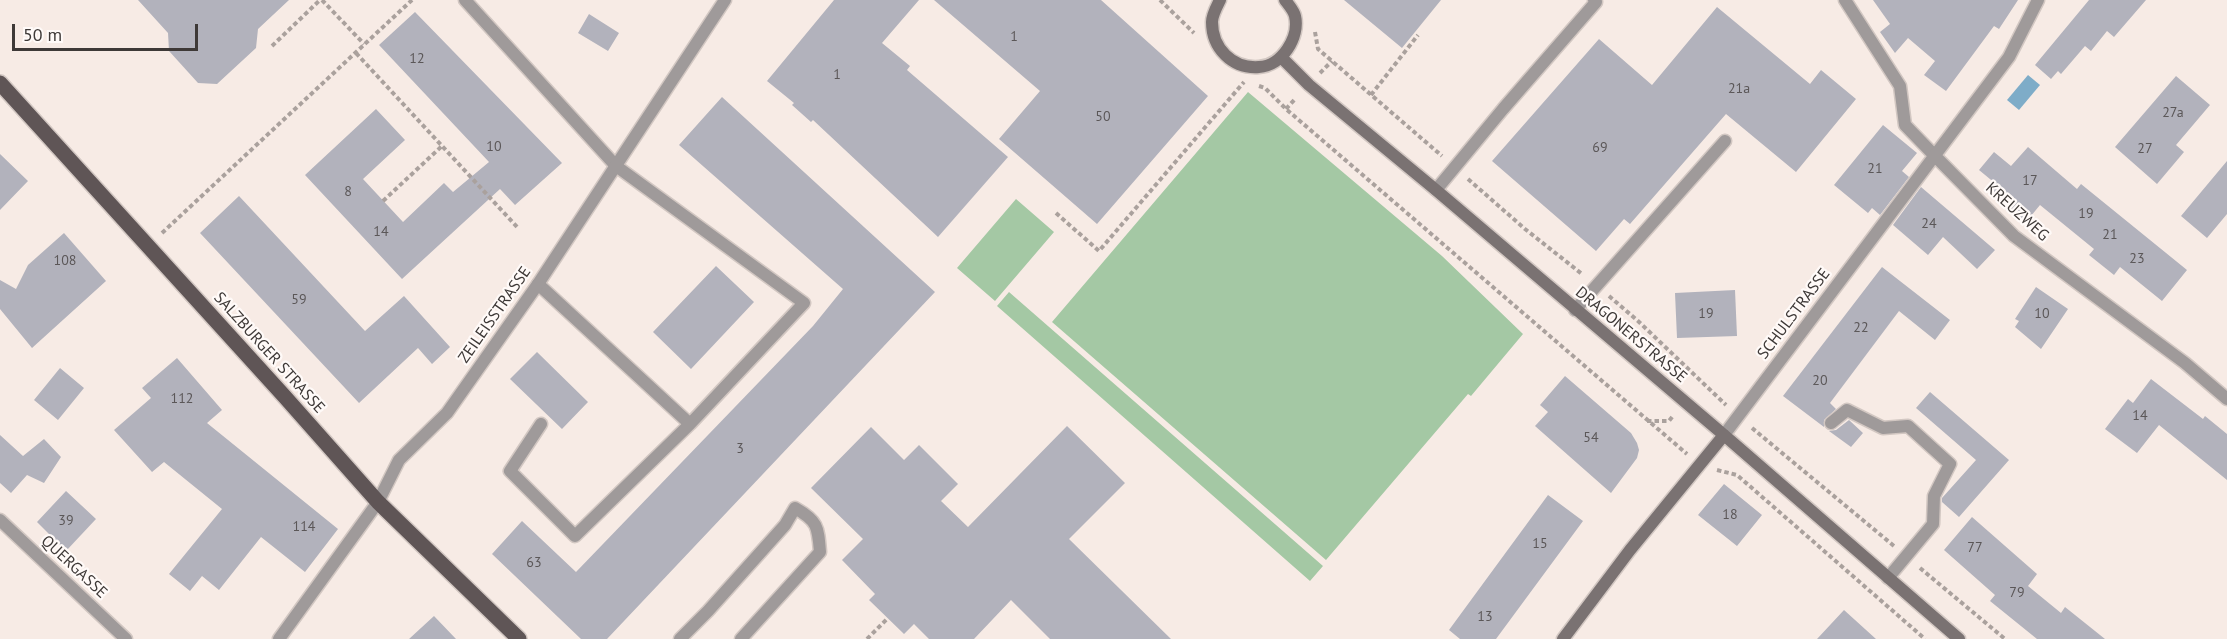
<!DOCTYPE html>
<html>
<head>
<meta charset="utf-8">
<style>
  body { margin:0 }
  #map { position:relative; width:2227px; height:639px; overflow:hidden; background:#f7ebe5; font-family:"PT Sans",sans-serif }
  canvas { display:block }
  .scale { position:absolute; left:12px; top:24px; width:186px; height:27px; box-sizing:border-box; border:3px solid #3e3937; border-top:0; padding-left:8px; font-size:18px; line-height:21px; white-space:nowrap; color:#3e3937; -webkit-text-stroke:4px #fffaf8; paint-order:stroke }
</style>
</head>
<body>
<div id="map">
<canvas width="2227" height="639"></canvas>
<div class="scale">50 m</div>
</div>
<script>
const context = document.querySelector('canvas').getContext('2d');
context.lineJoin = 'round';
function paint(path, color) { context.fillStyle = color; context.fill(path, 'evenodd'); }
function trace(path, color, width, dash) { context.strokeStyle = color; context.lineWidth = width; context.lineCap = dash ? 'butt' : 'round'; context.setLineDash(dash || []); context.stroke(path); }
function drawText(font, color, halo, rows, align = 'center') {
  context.font = font + ' "PT Sans",sans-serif'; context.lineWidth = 4.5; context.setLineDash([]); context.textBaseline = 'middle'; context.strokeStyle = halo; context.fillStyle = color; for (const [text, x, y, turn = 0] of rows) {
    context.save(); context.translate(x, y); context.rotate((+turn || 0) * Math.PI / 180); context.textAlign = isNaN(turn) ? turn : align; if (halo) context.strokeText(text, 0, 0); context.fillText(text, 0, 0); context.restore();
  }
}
paint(new Path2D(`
  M1248 92 1442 256 1523 334 1471 396 1468 394 1326 560 1052 322Z
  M1016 199 1054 232 995 301 957 268Z
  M1009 292 1323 566 1310 581 997 306Z`), '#a4c8a4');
paint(new Path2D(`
  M2028 75 2040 85 2019 110 2007 100Z`), '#7eacc8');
paint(new Path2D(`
  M138 0H289L258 29 256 48 217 84 198 83 169 51 168 33Z
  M834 0H919L882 43 910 66 907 70 1008 157 938 237 813 120 811 122 792 105 794 103 767 81Z
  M934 0H1101L1208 96 1097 224 999 139 1040 91Z
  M1344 0H1441L1402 48Z
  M1873 0H2018L1999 29 1994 26 1946 91 1924 75 1935 61 1908 38 1895 53 1880 32 1890 24Z
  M2089 0H2146L2114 37 2107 31 2091 51 2085 46 2061 74 2058 71 2051 79 2035 65Z
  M1717 7 1810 84 1821 70 1856 99 1796 172 1726 114 1630 224 1624 219 1596 251 1492 161 1599 39 1652 85Z
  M415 12 562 163 515 205 500 189 402 279 305 175 376 109 405 140 363 179 403 222 444 183 453 192 489 162 379 45Z
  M589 14 619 33 608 51 578 33Z
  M2176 76 2210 105 2176 145 2184 152 2157 184 2115 147Z
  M722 97 935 292 607 639H581L492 554 522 521 576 572 813 326 843 289 679 145Z
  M1883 125 1917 153 1902 171 1909 177 1880 215 1872 208 1868 213 1834 185Z
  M2028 147 2077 189 2081 184 2187 270 2162 301 2120 267 2114 275 2089 255 2094 249 2040 205 2026 222 1990 191 1996 184 1979 170 1994 152 2011 166Z
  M0 154 28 181 0 210Z
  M2227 161V214L2207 238 2181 216Z
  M1921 187 1995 250 1977 269 1943 237 1928 255 1893 225Z
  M239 196 365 331 404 296 450 347 432 364 418 348 359 403 200 233Z
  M64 233 106 281 32 348 0 309V280L16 289 28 265Z
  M716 266 754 302 691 369 653 332Z
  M1882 267 1950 320 1935 340 1899 311 1830 403 1836 409 1824 420V427L1783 396Z
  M2036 287 2068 309 2041 349 2015 327 2019 321 2015 319Z
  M1735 290 1737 336 1677 338 1675 293Z
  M537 352 588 402 562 429 510 379Z
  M177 358 222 410 207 423 338 529 305 572 261 537 219 590 202 576 190 591 169 574 222 509 164 462 152 472 114 430 151 398 142 388Z
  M60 368 84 388 58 420 34 400Z
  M1565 376 1631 433 1637 443 1639 450 1637 458 1611 493 1535 426 1548 412 1540 405Z
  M2151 379 2203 419 2205 416 2227 434V480L2159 425 2137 453 2105 429 2128 399 2133 403Z
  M1930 392 2009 460 1959 517 1942 502V498L1976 460 1916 408Z
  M1849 420 1863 433 1851 447 1829 431 1836 430Z
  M1067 426 1125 483 1069 539 1171 639H1050L1011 600 974 639H929L914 624 904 634 869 600 875 594 842 560 863 539 811 488 871 427 904 460 919 445 958 484 941 501 968 527Z
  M0 435 23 456 44 439 61 457 44 483 27 475 11 493 0 483Z
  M1724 484 1762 515 1737 546 1698 515Z
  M66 491 96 519 66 551 37 522Z
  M1548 495 1583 521 1496 639H1460L1449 630Z
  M1972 517 2037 574 2028 586 2061 613 2065 607 2105 639H2037L1990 601 1995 595 1944 550Z
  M1844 610 1876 639H1817Z
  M434 616 456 639H409Z`), '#b2b2bc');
const lane = new Path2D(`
  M465 0 616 166 804 303 690 424 575 536 510 471 541 424
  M1845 0 1900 86 1905 125 1935 156
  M1436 190 1503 109 1596 2 1594 0
  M538 284 690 424
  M1575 310 1725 141
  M1831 423 1847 410 1883 428 1908 426 1950 464 1934 496 1933 524 1888 578
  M680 639 708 611 785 525 795 508C818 521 818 527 820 552L741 639`);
const street = new Path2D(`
  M1935 156 2014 236 2185 363 2227 399
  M1724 435 2009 57 2038 0
  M0 520 126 639
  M279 639 378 502 399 460 447 413 538 284 725 0`);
const secondary = new Path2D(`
  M1220 0C1217 6 1212 15 1212 22 1212 48 1232 69 1259 67 1282 66 1300 37 1295 16 1294 11 1288 4 1285 0
  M1281 57 1309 85 1436 190 1724 435 1959 639
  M1563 639 1630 550 1724 435`);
const primary = new Path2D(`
  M0 83 285 397 378 502 519 639`);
trace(lane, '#d2c7c2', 15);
trace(street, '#d2c7c2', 15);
trace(secondary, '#d2c7c2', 15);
trace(primary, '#d2c7c2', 18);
trace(new Path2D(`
  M322 0 364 44
  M1160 0 1194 33
  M1315 32 1318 49 1442 156
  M272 46 320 0
  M356 53 518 228
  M1320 73 1332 61
  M1259 86 1265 88 1286 109 1687 454
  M1371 95 1418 35
  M1286 109 1296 98
  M1468 179 1525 229 1582 274
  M383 201 442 146
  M1056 213 1099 251 1244 82
  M162 233 412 0
  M1609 296 1638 321 1726 405
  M1647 421H1669L1673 416
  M1752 428 1894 546
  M1717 470 1737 475 1925 639
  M1920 568 2005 639
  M867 639 888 618`), '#aaa19d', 4, [4.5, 3]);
trace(lane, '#9f9a9a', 12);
trace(street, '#9f9a9a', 12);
trace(secondary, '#7a7272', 12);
trace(primary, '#5f5556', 15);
drawText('14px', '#5b5758', null, [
  ["1",1014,37],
  ["12",417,59],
  ["1",837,75],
  ["21a",1739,89],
  ["27a",2173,113],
  ["50",1103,117],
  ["10",494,147],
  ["69",1600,148],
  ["27",2145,149],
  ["21",1875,169],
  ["17",2030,181],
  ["8",348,192],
  ["19",2086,214],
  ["24",1929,224],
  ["14",381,232],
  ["21",2110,235],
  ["23",2137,259],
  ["108",65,261],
  ["59",299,300],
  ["19",1706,314],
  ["10",2042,314],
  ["22",1861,328],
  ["20",1820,381],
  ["112",182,399],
  ["14",2140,416],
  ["54",1591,438],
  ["3",740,449],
  ["18",1730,515],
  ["39",66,521],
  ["114",304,527],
  ["15",1540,544],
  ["77",1975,548],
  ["63",534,563],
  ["79",2017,593],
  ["13",1485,617]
]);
drawText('16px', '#3e3937', '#fffaf8', [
  ["KREUZWEG",2017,212,42],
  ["SCHULSTRASSE",1794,314,-53],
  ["ZEILEISSTRASSE",495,315,-55],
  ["DRAGONERSTRASSE",1631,335,40],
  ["SALZBURGER STRASSE",269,353,48],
  ["QUERGASSE",74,567,43]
]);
</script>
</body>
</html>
